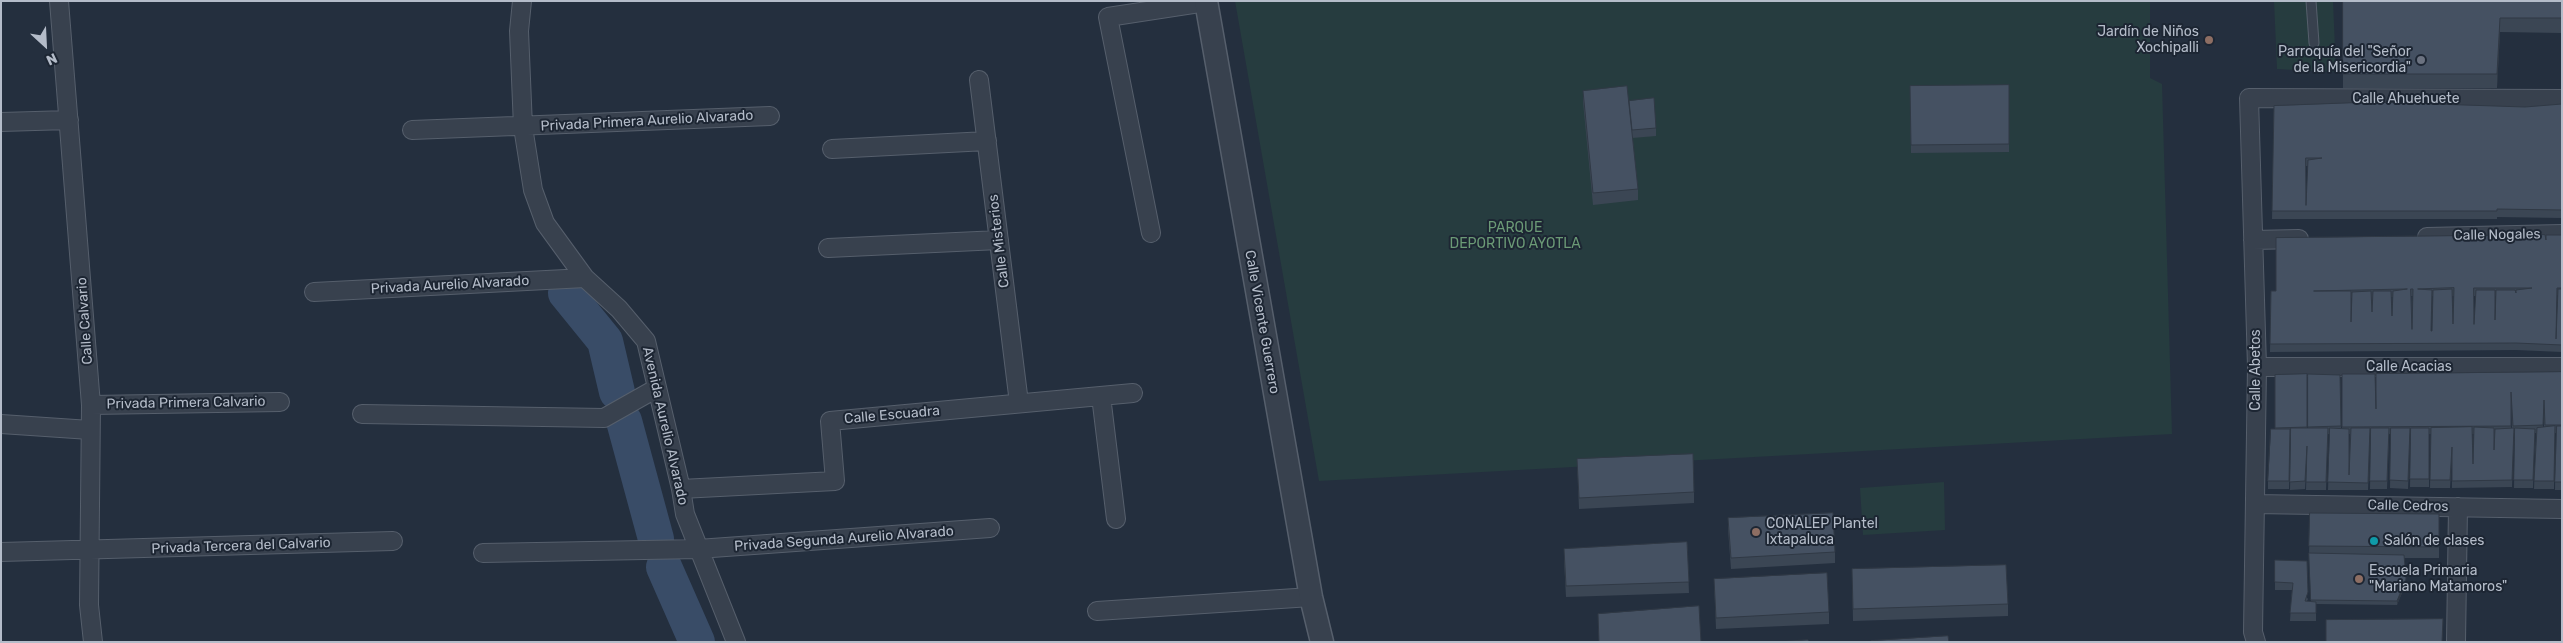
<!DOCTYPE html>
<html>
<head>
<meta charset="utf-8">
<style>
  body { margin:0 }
  #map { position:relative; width:2563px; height:643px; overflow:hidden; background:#242f3e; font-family:Rubik,sans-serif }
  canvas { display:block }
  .frame { position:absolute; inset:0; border:2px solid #b4bcc9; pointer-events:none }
  .north { position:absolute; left:20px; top:20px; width:50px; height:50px; -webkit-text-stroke:4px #1d2633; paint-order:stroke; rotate:155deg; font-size:14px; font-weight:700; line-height:20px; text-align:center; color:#b4bcc9 }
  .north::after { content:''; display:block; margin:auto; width:18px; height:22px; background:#b4bcc9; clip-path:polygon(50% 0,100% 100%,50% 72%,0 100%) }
</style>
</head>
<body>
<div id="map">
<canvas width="2563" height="643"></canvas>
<div class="frame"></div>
<div class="north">N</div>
</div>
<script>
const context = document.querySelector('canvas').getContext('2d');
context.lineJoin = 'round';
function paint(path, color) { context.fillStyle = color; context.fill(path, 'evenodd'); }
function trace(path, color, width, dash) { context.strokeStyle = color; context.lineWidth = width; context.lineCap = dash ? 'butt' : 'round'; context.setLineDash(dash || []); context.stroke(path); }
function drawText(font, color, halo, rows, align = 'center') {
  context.font = font + ' Rubik,sans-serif'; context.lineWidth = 4; context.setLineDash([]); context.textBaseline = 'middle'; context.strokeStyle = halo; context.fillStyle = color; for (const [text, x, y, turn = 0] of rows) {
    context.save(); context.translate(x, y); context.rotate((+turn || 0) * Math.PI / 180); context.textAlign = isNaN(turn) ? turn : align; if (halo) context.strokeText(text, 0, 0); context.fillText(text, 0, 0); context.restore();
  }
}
paint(new Path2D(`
  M1235 1H2150V78L2162 84 2172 434 1319 481Z
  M2274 1H2333L2336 72 2277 69Z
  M1944 482 1945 530 1863 535 1860 488Z`), '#263c3f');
trace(new Path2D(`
  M566 293 605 341 617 392
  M624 421 656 539
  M664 567 697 642`), '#394c67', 36);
const service = new Path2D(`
  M2311 1 2314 43`);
const minor = new Path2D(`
  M59 1 91 405 89 605 93 642
  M522 1 519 31 523 127 533 190 545 223 585 278 619 309 646 341 681 489 685 514 736 642
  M979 80 1019 403
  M1 122 69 120
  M412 130 770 116
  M832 149 987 141
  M1151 233 1108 17 1206 2
  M2427 237 2562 234
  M2253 240 2299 239
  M828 248 999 240
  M314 292 585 278
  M2257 367H2562
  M1101 396 1116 519
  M91 405 280 402
  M362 414 604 418 657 388
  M1 424 90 430
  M681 489 835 481 830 421 1133 393
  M2255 504 2562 509
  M1 552 393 541
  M483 553 698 549 990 528
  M1097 611 1311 597
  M2256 642 2253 632 2257 367 2249 98 2562 99
  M2456 642 2458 507`);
const tertiary = new Path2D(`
  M1206 1 1311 597 1322 642`);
trace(service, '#565f6c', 11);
trace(minor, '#565f6c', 20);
trace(tertiary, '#565f6c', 25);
trace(service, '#38414e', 9);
trace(minor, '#38414e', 18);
trace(tertiary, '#38414e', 22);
paint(new Path2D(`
  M2343 1H2562V33L2500 32 2497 88H2343Z
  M2009 85V152L1911 153 1910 86Z
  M1583 91 1629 101 1656 128V136L1632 138 1638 189V200L1593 205 1583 102Z
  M2562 104V218L2497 217V219H2272L2274 106 2525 107ZM2306 166H2308L2306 205Z
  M2562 235V352L2516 350 2270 352 2271 291H2276L2546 240ZM2557 295H2558L2556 337ZM2411 296H2413L2412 329ZM2432 296H2433L2432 331H2431ZM2452 296H2454L2453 324ZM2474 296H2476L2474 321ZM2495 296H2496L2495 320ZM2391 297H2393L2392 316ZM2351 298H2352L2351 322Z
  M2562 372V490H2555L2556 433H2555L2554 489H2534L2536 433H2535L2533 488H2514L2515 433H2514L2512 487 2452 488V456L2450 488H2430L2431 434H2429V487H2410L2411 434H2410L2408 489 2390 488 2391 434H2389L2387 489H2370L2371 434H2370L2368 490H2328L2330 434H2328L2326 490H2306L2307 456 2305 489 2290 490 2291 435H2290L2289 489H2268V481L2275 429V375L2307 374V428H2308V374L2340 375 2341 429H2342V374L2376 409ZM2511 400 2512 428H2511ZM2544 408V427H2543ZM2349 434H2350L2349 475ZM2472 434H2474L2473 464Z
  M1577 459 1694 492V503L1579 509Z
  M2310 513 2439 514V558H2404L2406 583 2397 605 2316 604V621H2290L2292 590H2275V560L2308 599 2307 601H2311L2309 557Z
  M1728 518 1835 552V563L1731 569 1728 529Z
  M1687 542 1689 593 1566 597 1564 560V549Z
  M1852 569 2008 604V616L1853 621Z
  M1714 579 1829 612V624L1716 629Z`), '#3b4654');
paint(new Path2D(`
  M2500 18V32L2497 88V74Z
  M2406 579V583L2397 605V601Z`), '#303945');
const building = new Path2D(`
  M2343 1H2562V18H2500L2497 74H2343Z
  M2009 85V144L1911 145 1910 86Z
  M1627 86 1638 189 1593 193 1583 91Z
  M1654 98 1656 128 1632 130 1629 101Z
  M2373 102 2525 107 2562 104V210L2497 209V211H2272L2274 106ZM2306 158H2322L2308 160 2306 205Z
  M2545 235 2546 240V235H2562V288H2557L2556 339 2558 289H2562V345L2516 343 2270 344 2271 291H2276V238ZM2454 288 2453 324 2452 289 2433 290 2432 331H2431L2432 290 2418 289ZM2474 288H2532L2516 290V293L2515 290H2496L2495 320V290H2476L2474 324ZM2407 289 2393 291 2392 316 2391 291H2373L2372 312 2371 291 2352 292 2351 322V291H2314ZM2411 289H2413L2412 329Z
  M2562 372V425H2545L2544 400 2543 425 2513 426 2511 392V426L2342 427V374H2375L2376 409V374Z
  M2307 374V427L2275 428V375Z
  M2308 374 2340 375 2341 426 2308 427Z
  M2555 426 2554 481H2534L2537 428Z
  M2557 426H2562V482H2555Z
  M2472 427 2473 464 2474 427 2494 428V450L2495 429 2514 428 2512 480 2452 481V447L2450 480H2430L2431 428Z
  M2291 428H2328L2326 482H2306L2307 446 2305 481 2290 482Z
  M2330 428 2349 429V475L2351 428H2370L2368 483 2328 482Z
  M2371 428H2389L2387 481H2370Z
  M2391 428H2410L2408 481 2390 480Z
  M2411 428H2429V479H2410Z
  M2515 428 2535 429 2533 480H2514Z
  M2271 429H2290L2289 481H2268Z
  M1693 454 1694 492 1579 498 1577 459Z
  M1833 513 1835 552 1731 558 1728 518Z
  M2310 513 2439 514V547L2309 546Z
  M1687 542 1689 582 1566 586 1564 549Z
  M2309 553 2404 555 2406 579 2397 601 2311 600Z
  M2275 560 2307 561 2308 592 2305 601 2316 602V613H2290L2293 583 2275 582Z
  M2006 565 2008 604 1853 609 1852 569Z
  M1827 573 1829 612 1716 618 1714 579Z
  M1699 606 1701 642H1599L1598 614Z
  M2443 619 2442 642H2326V620Z
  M1948 636 1949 642H1871V641Z
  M1808 640 1809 642H1779Z`);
paint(building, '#455162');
trace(building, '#303945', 1);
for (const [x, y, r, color] of [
  [2209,40,5,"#8d6e63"],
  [2421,60,5,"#6b7280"],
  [1756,532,5,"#8d6e63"],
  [2374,541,5,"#0f9aa8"],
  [2359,579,5,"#8d6e63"]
]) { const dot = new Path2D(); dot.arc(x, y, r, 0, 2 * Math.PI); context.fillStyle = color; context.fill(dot); trace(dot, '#1d2633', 2); }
drawText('14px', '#b4bcc9', '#1d2633', [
  ["Jardín de Niños",2199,32,"right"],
  ["Xochipalli",2199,48,"right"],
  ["Parroquía del \"Señor",2411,52,"right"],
  ["de la Misericordia\"",2411,68,"right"],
  ["CONALEP Plantel",1766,524],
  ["Ixtapaluca",1766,540],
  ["Salón de clases",2384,541],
  ["Escuela Primaria",2369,571],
  ["\"Mariano Matamoros\"",2369,587]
], 'left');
drawText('14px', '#b4bcc9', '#1d2633', [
  ["Calle Ahuehuete",2406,99],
  ["Privada Primera Aurelio Alvarado",647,121,-3],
  ["Calle Nogales",2497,235,-1],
  ["Calle Misterios",999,241,-97],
  ["Privada Aurelio Alvarado",450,285,-3],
  ["Calle Calvario",85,321,-94],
  ["Calle Vicente Guerrero",1262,322,80],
  ["Calle Acacias",2409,367],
  ["Calle Abetos",2256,370,-90],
  ["Privada Primera Calvario",186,403,-1],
  ["Calle Escuadra",892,415,-5],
  ["Avenida Aurelio Alvarado",665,426,77],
  ["Calle Cedros",2408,506,1],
  ["Privada Segunda Aurelio Alvarado",844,539,-4],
  ["Privada Tercera del Calvario",241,546,-2]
]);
drawText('14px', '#6b9a76', '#1d2633', [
  ["PARQUE",1515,228],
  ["DEPORTIVO AYOTLA",1515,244]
]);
</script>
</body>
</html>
